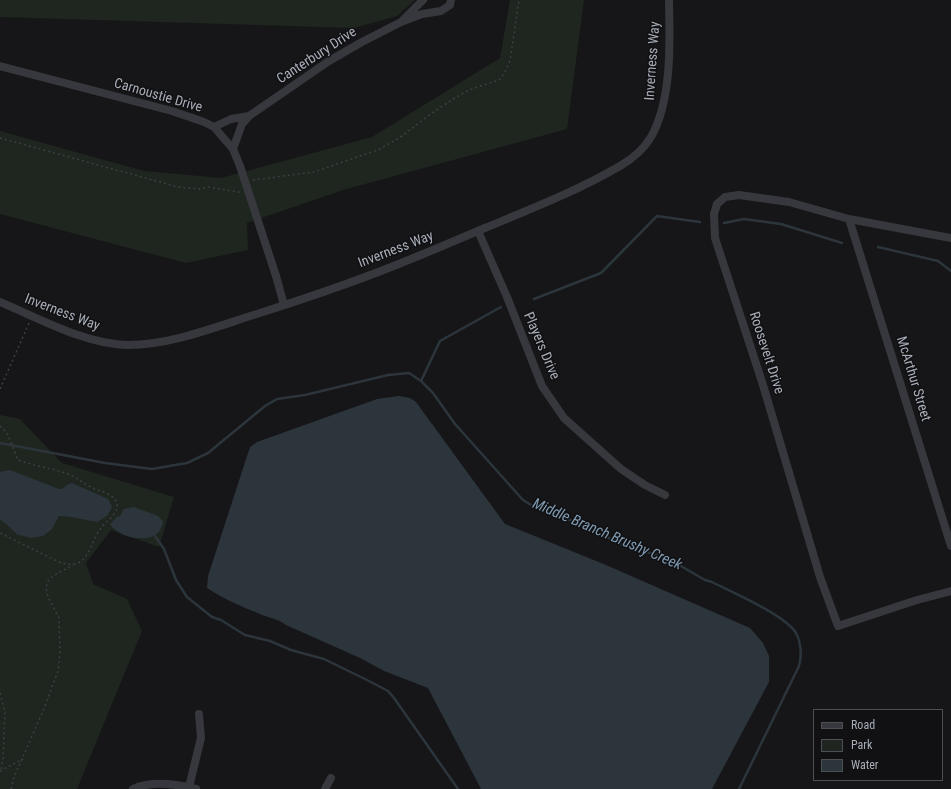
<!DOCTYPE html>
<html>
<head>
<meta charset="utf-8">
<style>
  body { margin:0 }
  #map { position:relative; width:951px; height:789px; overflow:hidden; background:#161618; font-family:"Roboto Condensed",sans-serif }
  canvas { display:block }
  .legend { position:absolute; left:813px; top:709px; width:130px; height:72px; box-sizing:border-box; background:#111113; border:1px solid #4d4f55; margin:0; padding:5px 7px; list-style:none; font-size:12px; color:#a8adb8 }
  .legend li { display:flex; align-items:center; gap:8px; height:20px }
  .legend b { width:20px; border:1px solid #4d4f55 }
</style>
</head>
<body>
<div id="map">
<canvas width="951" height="789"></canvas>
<ul class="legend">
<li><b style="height:5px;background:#37383d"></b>Road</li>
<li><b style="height:11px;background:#1e261f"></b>Park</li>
<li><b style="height:11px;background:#2c353c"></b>Water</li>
</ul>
</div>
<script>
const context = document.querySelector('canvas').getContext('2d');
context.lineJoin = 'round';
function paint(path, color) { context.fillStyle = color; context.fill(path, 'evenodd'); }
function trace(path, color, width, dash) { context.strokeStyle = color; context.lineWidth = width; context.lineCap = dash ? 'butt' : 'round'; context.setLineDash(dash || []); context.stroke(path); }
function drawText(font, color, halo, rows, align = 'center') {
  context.font = font + ' "Roboto Condensed",sans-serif'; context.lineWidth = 3; context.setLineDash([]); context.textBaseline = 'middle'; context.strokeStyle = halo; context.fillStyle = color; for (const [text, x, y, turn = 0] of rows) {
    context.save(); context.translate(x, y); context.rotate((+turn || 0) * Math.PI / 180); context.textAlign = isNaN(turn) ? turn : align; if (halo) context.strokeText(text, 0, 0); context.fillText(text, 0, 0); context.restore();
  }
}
paint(new Path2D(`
  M0 0H415L397 16 354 28 0 17Z
  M510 0H584L567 129 343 190 247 223 248 250 186 263 0 214V131L144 171 221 178 372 137 500 58Z
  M0 415 20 419 62 463 174 497 159 547 111 530 86 563 93 584 127 599 142 631 77 789H0Z`), '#1e261f');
paint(new Path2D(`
  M399 396 410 398 416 402 505 524 606 565 750 628 763 643 769 656V682L712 789H481L428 688 384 671 360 658 286 625C279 619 269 618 260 614 242 607 224 599 207 588L208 576 250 447 257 442 377 399Z
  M10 470 59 489H62L67 485 72 483 108 499 112 507 107 516 97 522 71 517 59 516 52 529 43 536 31 538 20 535H18L5 523 0 520V472Z
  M134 507 158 516 163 521C161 548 118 539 110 524L117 517 120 516 124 509Z`), '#2c353c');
trace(new Path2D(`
  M724 223 744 219 781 224 842 243
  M878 247 938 261 951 271
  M534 299 601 273 657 216 700 222
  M421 381 440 341 501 307
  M0 443 105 463 152 469 187 463 208 453 265 406 277 399 305 395 388 375 409 373 421 381 433 393 455 424 523 500 536 508 545 510 550 513 568 519 626 546 667 558 705 580 712 582C732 592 785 615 796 633 801 642 802 656 799 666L739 789
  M155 536 164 549 176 580 187 597 212 617 221 620 245 635 270 641 291 650 324 659 369 681 388 691 394 698 458 789`), '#2c353c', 2.5);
trace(new Path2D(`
  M0 138 178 187 200 189 208 187 238 192H240
  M253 180 314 172 380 149 402 136 432 113 453 99 469 90 499 80 504 74 510 61 519 0
  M0 389 29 323
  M0 426 7 433 18 460C34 466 52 468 68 474 78 478 85 485 95 489 102 492 111 493 116 501 118 505 118 509 115 512 112 519 105 522 101 528 93 538 90 555 80 562 73 566 66 564 59 562L0 533
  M0 693 5 712 3 760 1 770
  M0 771 23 759
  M11 789 14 777 43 711 58 671 60 652 59 618 48 597 46 588 48 581 53 576 73 565`), '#3d3f44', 1.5, [2, 3]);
trace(new Path2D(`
  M403 20 423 0
  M0 66 172 111 204 122 214 127 233 149 240 166 276 276 284 305
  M214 127 231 119 249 116
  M233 149 242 124 249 116 329 61 362 42 401 22 422 14 441 11 450 5 451 0
  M849 219 951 546
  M478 231 507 297 542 386 564 418 621 469 645 485 665 495
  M951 238 849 219 789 202 739 195 725 197 717 204 714 214 715 238 763 385 820 577 838 626 917 600 951 591
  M0 302C38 318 87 345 128 345 173 345 220 325 263 312 313 296 363 279 411 259 436 249 461 238 485 228 531 209 577 191 620 166 632 159 644 149 651 137 672 100 670 42 669 0
  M189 787 201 738 199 714
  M133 789C152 780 176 784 196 789
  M325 789 331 778`), '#37383d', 8);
drawText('14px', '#a8adb8', '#111113', [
  ["Canterbury Drive",317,56,-33],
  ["Inverness Way",653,61,-86],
  ["Carnoustie Drive",158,96,16],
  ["Inverness Way",396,250,-21],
  ["Inverness Way",62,313,21],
  ["Players Drive",541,346,67],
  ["Roosevelt Drive",766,353,72],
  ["McArthur Street",913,379,73]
]);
drawText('italic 15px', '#7f9bb3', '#111113', [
  ["Middle Branch Brushy Creek",607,535,23]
]);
</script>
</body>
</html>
